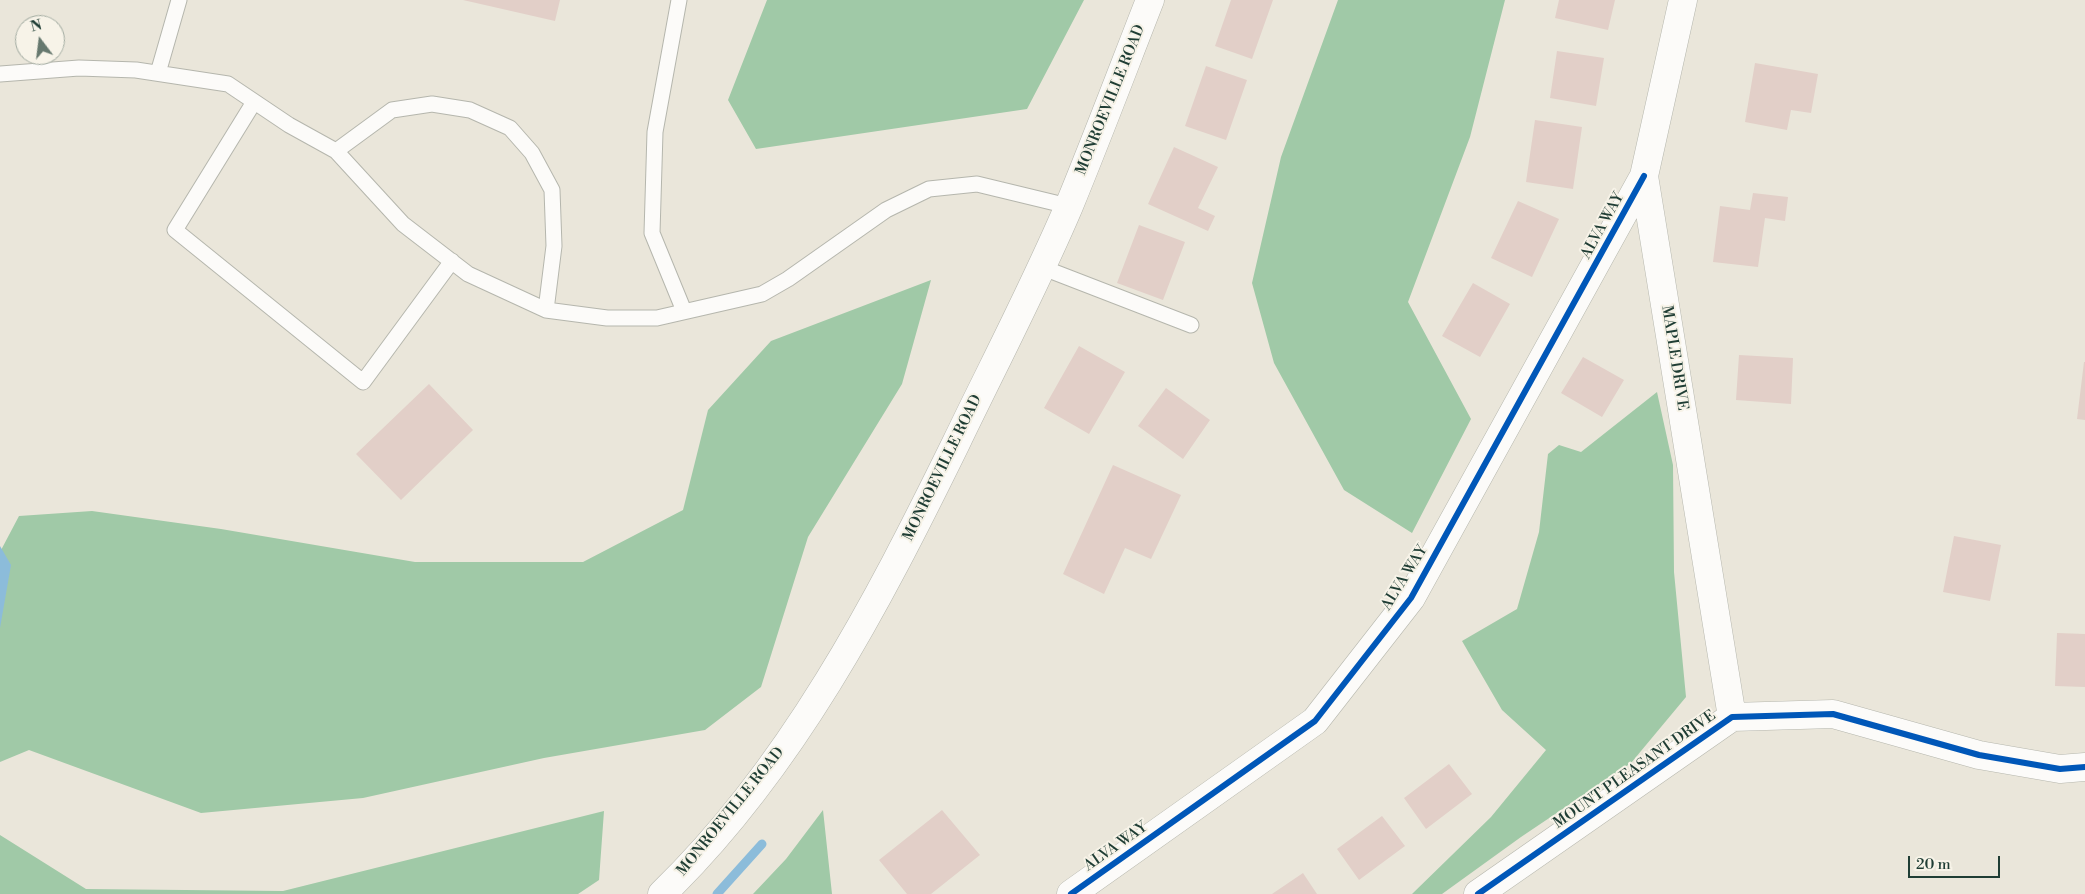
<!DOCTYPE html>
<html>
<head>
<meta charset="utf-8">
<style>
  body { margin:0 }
  #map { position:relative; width:2085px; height:894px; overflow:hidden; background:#eae6da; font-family:"Libre Bodoni",serif }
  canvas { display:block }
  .north { position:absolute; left:15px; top:15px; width:50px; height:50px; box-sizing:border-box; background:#f7f3e8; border:1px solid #a1aaa0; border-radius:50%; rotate:345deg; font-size:14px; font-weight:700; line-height:20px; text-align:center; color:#1f3d34 }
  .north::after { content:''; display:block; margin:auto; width:18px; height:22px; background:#66786e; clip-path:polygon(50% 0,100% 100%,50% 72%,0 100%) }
  .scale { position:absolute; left:1908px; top:856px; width:92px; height:22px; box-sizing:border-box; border:2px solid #1f3d34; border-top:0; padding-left:6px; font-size:15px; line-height:18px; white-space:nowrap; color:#1f3d34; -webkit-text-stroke:4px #f7f3e8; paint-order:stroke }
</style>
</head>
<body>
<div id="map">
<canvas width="2085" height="894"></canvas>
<div class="north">N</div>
<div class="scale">20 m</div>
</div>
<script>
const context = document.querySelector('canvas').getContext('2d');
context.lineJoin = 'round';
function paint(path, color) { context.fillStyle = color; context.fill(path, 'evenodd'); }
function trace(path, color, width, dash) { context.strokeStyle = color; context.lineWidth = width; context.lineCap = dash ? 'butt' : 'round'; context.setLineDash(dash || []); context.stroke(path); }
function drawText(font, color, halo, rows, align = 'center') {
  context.font = font + ' "Libre Bodoni",serif'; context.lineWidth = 4; context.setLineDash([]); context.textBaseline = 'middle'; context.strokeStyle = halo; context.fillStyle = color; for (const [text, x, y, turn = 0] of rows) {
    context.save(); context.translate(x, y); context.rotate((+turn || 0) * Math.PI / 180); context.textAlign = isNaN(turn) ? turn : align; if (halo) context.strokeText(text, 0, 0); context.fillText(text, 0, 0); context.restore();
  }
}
paint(new Path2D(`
  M767 0H1084L1027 109 756 149 728 100Z
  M1338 0H1505L1470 137 1408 302 1471 419 1412 533 1344 490 1274 363 1252 283 1281 157Z
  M931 280 902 384 808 537 761 687 705 730 544 758 363 798 201 813 29 750 0 762V552L19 516 92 511 221 529 415 562H583L683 510 708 410 771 341Z
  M1657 392 1673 465 1674 572 1686 697 1631 763 1521 837 1442 894H1412L1491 817 1546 750 1502 710 1462 641 1517 609 1539 532 1548 454 1559 445 1581 452Z
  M823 810 832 894H753L786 859Z
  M604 811 599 880 578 894H0V835L86 889 283 891Z`), '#a0c9a7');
paint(new Path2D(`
  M0 546 11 565 0 628Z`), '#8cbcda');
trace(new Path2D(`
  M717 894 762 844`), '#8cbcda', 9);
paint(new Path2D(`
  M463 0H560L555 21Z
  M1231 0H1273L1252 59 1215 46Z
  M1559 0H1615L1608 30 1555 18Z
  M1557 51 1604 58 1596 106 1550 98Z
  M1755 63 1818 74 1811 113 1791 110 1787 130 1745 122Z
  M1206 66 1247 80 1226 140 1185 126Z
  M1535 120 1582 127 1573 189 1526 182Z
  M1174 147 1218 167 1198 208 1215 216 1208 231 1148 204Z
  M1753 193 1788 197 1785 221 1765 218 1758 267 1713 262 1720 206 1750 210Z
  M1518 201 1559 219 1532 277 1491 258Z
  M1139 225 1185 242 1163 300 1117 283Z
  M1473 283 1510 304 1480 357 1442 336Z
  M1079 346 1125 372 1089 434 1044 408Z
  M1739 355 1793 358 1791 404 1736 400Z
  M1583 357 1624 380 1602 417 1561 393Z
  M2084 362H2085V420L2077 419Z
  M429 384 473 430 401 500 356 454Z
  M1166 388 1210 420 1183 459 1138 426Z
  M1113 465 1181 495 1151 559 1125 548 1104 594 1063 574Z
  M1954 536 2001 545 1990 601 1943 592Z
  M2057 633 2085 634V687L2055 686Z
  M1449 764 1472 794 1426 829 1404 798Z
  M942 810 980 855 931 894H907L879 860Z
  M1382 816 1405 846 1359 880 1337 849Z
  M1303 873 1317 894H1272Z`), '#e2cfc8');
const lane = new Path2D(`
  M679 0 655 132 652 233 684 311
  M158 73 179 0
  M0 74 79 68 136 70 228 84 289 125 336 151 403 224 468 274 546 310 607 318H657L762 294 788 279 886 210 929 189 977 184 1068 206
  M254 102 175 230 363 382 452 261
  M336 151 392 110 432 104 470 110 510 128 532 153 552 190 554 246 546 310
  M1041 267 1191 325`);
const street = new Path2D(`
  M1683 0 1644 176 1732 717
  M1071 894 1315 721 1411 598 1644 176
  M1478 894 1732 717 1833 714 1979 755 2060 769 2085 767`);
const secondary = new Path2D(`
  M662 894C792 768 877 604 956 443 994 364 1035 286 1069 206 1097 138 1123 69 1150 0`);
trace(lane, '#b5b6ad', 17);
trace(street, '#b5b6ad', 29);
trace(secondary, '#b5b6ad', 29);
trace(lane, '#fcfbf9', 15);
trace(street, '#fcfbf9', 28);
trace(secondary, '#fcfbf9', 28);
trace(new Path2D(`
  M1071 894 1315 721 1411 598 1644 176
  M1478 894 1732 717 1833 714 1979 755 2060 769 2085 767`), '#0057b8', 6);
drawText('15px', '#1f3d34', '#f7f3e8', [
  ["MONROEVILLE ROAD",1111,100,-68],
  ["ALVA WAY",1603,226,-61],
  ["MAPLE DRIVE",1674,358,81],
  ["MONROEVILLE ROAD",943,468,-64],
  ["ALVA WAY",1405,578,-58],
  ["MOUNT PLEASANT DRIVE",1635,770,-35],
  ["MONROEVILLE ROAD",731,812,-51],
  ["ALVA WAY",1116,847,-35]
]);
</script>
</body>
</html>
